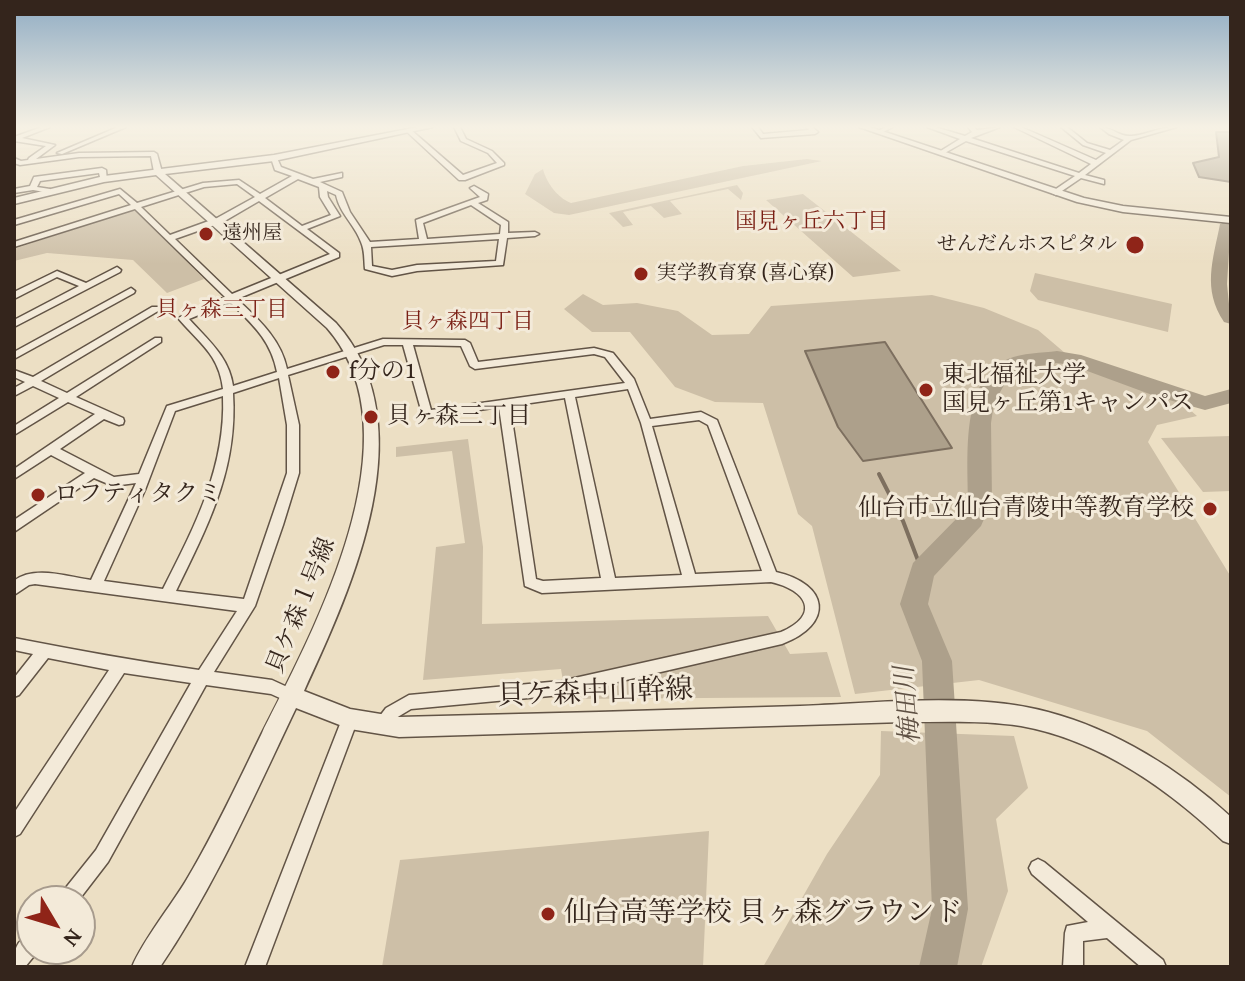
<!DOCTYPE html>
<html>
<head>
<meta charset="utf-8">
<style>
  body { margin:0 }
  #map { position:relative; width:1245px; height:981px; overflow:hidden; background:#ecdfc4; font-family:"Gentium Book Plus",serif }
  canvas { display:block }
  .frame { position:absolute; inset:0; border:16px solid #34251c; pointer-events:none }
  .north { position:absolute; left:16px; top:885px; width:80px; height:80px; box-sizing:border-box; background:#f3ead9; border:2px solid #a79b8d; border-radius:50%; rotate:128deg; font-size:22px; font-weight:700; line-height:32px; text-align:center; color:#34251c }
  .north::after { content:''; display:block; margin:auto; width:28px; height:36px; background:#8f2418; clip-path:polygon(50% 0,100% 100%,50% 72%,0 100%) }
</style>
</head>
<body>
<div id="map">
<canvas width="1245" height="981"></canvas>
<div class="frame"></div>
<div class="north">N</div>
</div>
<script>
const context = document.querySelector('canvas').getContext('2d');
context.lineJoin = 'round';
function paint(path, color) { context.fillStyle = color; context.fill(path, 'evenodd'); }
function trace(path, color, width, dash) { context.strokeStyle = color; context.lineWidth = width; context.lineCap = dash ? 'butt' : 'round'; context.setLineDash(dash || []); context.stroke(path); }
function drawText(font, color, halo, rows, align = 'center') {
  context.font = font + ' "Gentium Book Plus","Noto Serif JP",serif'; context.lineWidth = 6; context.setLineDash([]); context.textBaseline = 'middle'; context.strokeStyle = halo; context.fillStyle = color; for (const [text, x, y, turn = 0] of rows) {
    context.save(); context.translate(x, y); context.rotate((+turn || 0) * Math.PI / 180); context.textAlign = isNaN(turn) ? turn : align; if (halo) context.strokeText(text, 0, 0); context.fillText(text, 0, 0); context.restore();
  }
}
paint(new Path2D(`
  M807 159 822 161 569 215 554 213 525 194 535 174 543 169C546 181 556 197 571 203L743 166Z
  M737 185 743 193 741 200 728 189 670 201 682 214 664 218 651 206 623 212 633 225 623 227 609 213Z
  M803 194 901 271 853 277 766 200Z
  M129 211H136L204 279 167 293 133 260 47 253 14 261V249Z
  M1035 273 1172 304 1168 332 1038 300 1030 291Z
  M583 294 603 305 637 303 678 311 712 335 749 334 771 306 932 295 984 308 1038 330 1065 353 1166 389 1197 416 1157 425 1148 442 1231 577V797L1147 731 979 680 855 694 812 526 798 514 763 403 715 402 675 387 630 332H592L564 309Z
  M1231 436V491L1203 492 1161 438Z
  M468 439 483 547 482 624 768 616 790 654 827 652 841 697 566 699 561 669 423 680 436 547 465 543 452 451 396 457V447Z
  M881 731 1014 736 1028 788 996 819 1008 891 981 967H763L827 854 880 775Z
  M709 831 703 967H382L400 860Z`), '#cdbfa7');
const water = new Path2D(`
  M1216 132H1231V182L1199 177 1193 163 1219 157Z
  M885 342 952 448 863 461 838 427 805 351Z`);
paint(water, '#ada08b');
trace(water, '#7d6f5f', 2);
trace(new Path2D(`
  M879 474 903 521 922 571`), '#7d6f5f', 4);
paint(new Path2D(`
  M1231 220 1227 284 1231 324 1224 322C1202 289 1213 260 1220 224Z
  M1057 351 1081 355 1205 396 1231 389V403L1205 410 1155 396 1071 365 1057 363 1020 369 1008 378 994 403 991 423 992 500 981 526 934 576 928 604 952 661 968 909 957 967H919L932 909 922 661 900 604 913 563 962 513 968 500C968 458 960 379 1008 359 1022 353 1042 353 1057 351Z`), '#ada08b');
const minor = new Path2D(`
  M42 127H50L22 138 55 145 36 159 79 153 154 152 157 154 162 172 158 174 154 172 151 156 79 157 20 165 14 163V158L21 161 28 160 29 158 46 146 14 141V137Z
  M118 127H126L62 154 57 153Z
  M454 127H460L466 139 492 151 504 163V165L465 180H459L406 131 411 130 463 175 497 163 488 153 461 141Z
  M752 127H758L763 134 809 130 806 127H812L818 132 815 134 761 138Z
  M886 127H893L881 133 876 132Z
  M927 127H935L965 136 972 132 968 127H974L977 130 1000 127 971 138 1079 173 1091 164 1014 127H1021L1096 160 1106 153 1083 145 1061 127H1067L1087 143 1110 150 1124 140 1109 134 1100 127C1111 127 1120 137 1131 136 1147 135 1161 126 1177 127L1131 140 1085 175 1104 180V184L1081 178 1056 195 1052 193 1053 191 1075 176 966 141 943 154H939V152L960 139Z
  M274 156 277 158 281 167 313 179 342 173V177L320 182 342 192 350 212 370 242 419 239 416 220 480 197 470 188 474 186 488 194 487 200 478 203 508 222V233L535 232 539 234 535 236 507 238 503 265 417 271 392 276 365 269C364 260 365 251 361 242 355 225 340 214 336 195L327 191 328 197 340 216 307 229 339 253V257L237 299C258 319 281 339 287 369L383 339 465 340 470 343 478 362 594 348 613 353 634 379 650 419 701 412 717 420 776 572C829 584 835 624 782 644L561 695 411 709 396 718 387 730 381 733 375 730 373 725 386 708 409 695 561 681 781 632C821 615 807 590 771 582L542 593 525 586 499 407 427 418 423 417 403 345H384L288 375 299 425V473L283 525 255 606 214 672 272 680 296 691 299 696 296 701 291 703 271 694 206 685 108 862 78 901H57L60 895 96 850 191 683 124 673 20 834 14 837V813L109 670 48 658 19 695 14 697V678L33 654 14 650V638C75 650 136 661 199 670L237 611 35 584 29 585 14 595V581C34 565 68 577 91 580L136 483 113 486 94 478 14 532V520L85 473 51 455 14 479V469L95 414 68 402 14 435V426L59 398 33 386 14 396V388L25 382 14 377V370L33 377 152 307H158V311L41 381 67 393 155 338H161V342L76 397 123 418 124 421 123 424 119 425 104 419 60 449 114 477 139 474 167 406 223 389C219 354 199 343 178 318L225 297 135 209 14 247V242L131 205 119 194 14 225V220L120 189 137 203 203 183 239 180 260 194 292 176 275 170 271 158ZM298 179 319 187 320 197 331 215 302 226 265 198ZM237 184 255 197 217 218 170 235 141 207 204 187ZM259 201 330 254 232 294 175 239 223 222ZM471 205 501 225 500 234 427 239 423 223ZM499 239 496 261 417 265 392 270 372 266 371 247ZM230 302C252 324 271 340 277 372L233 386C229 357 208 340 189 319ZM413 345 461 346 470 366 475 369 594 354 605 357 625 383 431 410ZM279 378 287 425V473L244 599 176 591C208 525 238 469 233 393ZM628 389 641 423 682 575 615 578 575 397ZM223 396C226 467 194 528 163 589L104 581 145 490 175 411ZM565 398 601 578 543 581 536 579 510 406ZM699 420 708 425 762 571 695 574 652 426Z
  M102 168 106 170 107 181H101L99 173 40 181 37 187 50 189V193L33 190 14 193V189L30 186 34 177Z
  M117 267 121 270 120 272 14 327V320L79 286 57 277 14 299V292L57 271 86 283Z
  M131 288 135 291 134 293 14 359V352Z
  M350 711 355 714 358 719 265 967H245L342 719 345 714Z
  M1038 859 1044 862 1163 960 1166 967H1141L1107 938 1083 941V967H1063L1065 933 1067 926 1088 922 1032 874 1029 868 1032 862Z
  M32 934V949L39 950 25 967H14C14 951 15 940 32 934Z`);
const tertiary = new Path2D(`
  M418 127H433L274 161 165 174 336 323C427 424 352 587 304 691L350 709 399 717C533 714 666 710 800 706 877 703 975 692 1048 712 1116 730 1180 770 1231 817V844L1223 841C1167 788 1099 740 1021 726 983 720 943 722 904 722L399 737 350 729 296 708C254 796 215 886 160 967H132C143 940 171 906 187 879 215 832 238 782 262 733 315 628 420 435 327 328L156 175 104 182 14 204V198L104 176 274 155Z
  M859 127H870L1084 198 1123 206 1231 217V223L1123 212 1077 202Z`);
trace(minor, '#625446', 3);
trace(tertiary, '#625446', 3);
paint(minor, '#f3ead9');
paint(tertiary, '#f3ead9');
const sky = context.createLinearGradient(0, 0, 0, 264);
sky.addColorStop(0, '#90acc3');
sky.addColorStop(0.48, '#f6f1e4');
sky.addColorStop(1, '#f6f1e400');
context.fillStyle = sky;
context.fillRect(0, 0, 1245, 264);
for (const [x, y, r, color] of [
  [206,234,8,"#8f2418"],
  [1135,245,10,"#8f2418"],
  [641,274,8,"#8f2418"],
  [333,372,8,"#8f2418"],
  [926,390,8,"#8f2418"],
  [371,417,8,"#8f2418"],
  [38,495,8,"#8f2418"],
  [1210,509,8,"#8f2418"],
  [548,914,8,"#8f2418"]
]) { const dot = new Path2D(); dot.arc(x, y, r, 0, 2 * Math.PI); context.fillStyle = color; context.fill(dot); trace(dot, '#f3ead9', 3); }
drawText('20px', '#34251c', '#f3ead9', [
  ["遠州屋",222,234],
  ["せんだんホスピタル",1117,245,"right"],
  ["実学教育寮 (喜心寮)",657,274]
], 'left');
drawText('22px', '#7a1f14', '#f3ead9', [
  ["国見ヶ丘六丁目",812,222],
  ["貝ヶ森三丁目",222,310],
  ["貝ヶ森四丁目",468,322]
]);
drawText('24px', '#34251c', '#f3ead9', [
  ["f分の1",349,372],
  ["東北福祉大学",942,376],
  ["国見ヶ丘第1キャンパス",942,404],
  ["貝ヶ森三丁目",387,417],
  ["ロフティタクミ",54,495],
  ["仙台市立仙台青陵中等教育学校",1194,509,"right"]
], 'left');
drawText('24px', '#34251c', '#f3ead9', [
  ["貝ケ森１号線",302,606,-68]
]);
drawText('italic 26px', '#5e5043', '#f3ead9', [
  ["梅田川",909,705,-95]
]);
drawText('28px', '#34251c', '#f3ead9', [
  ["貝ケ森中山幹線",595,694,-2]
]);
drawText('28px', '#34251c', '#f3ead9', [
  ["仙台高等学校 貝ヶ森グラウンド",564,914]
], 'left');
</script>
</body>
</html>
